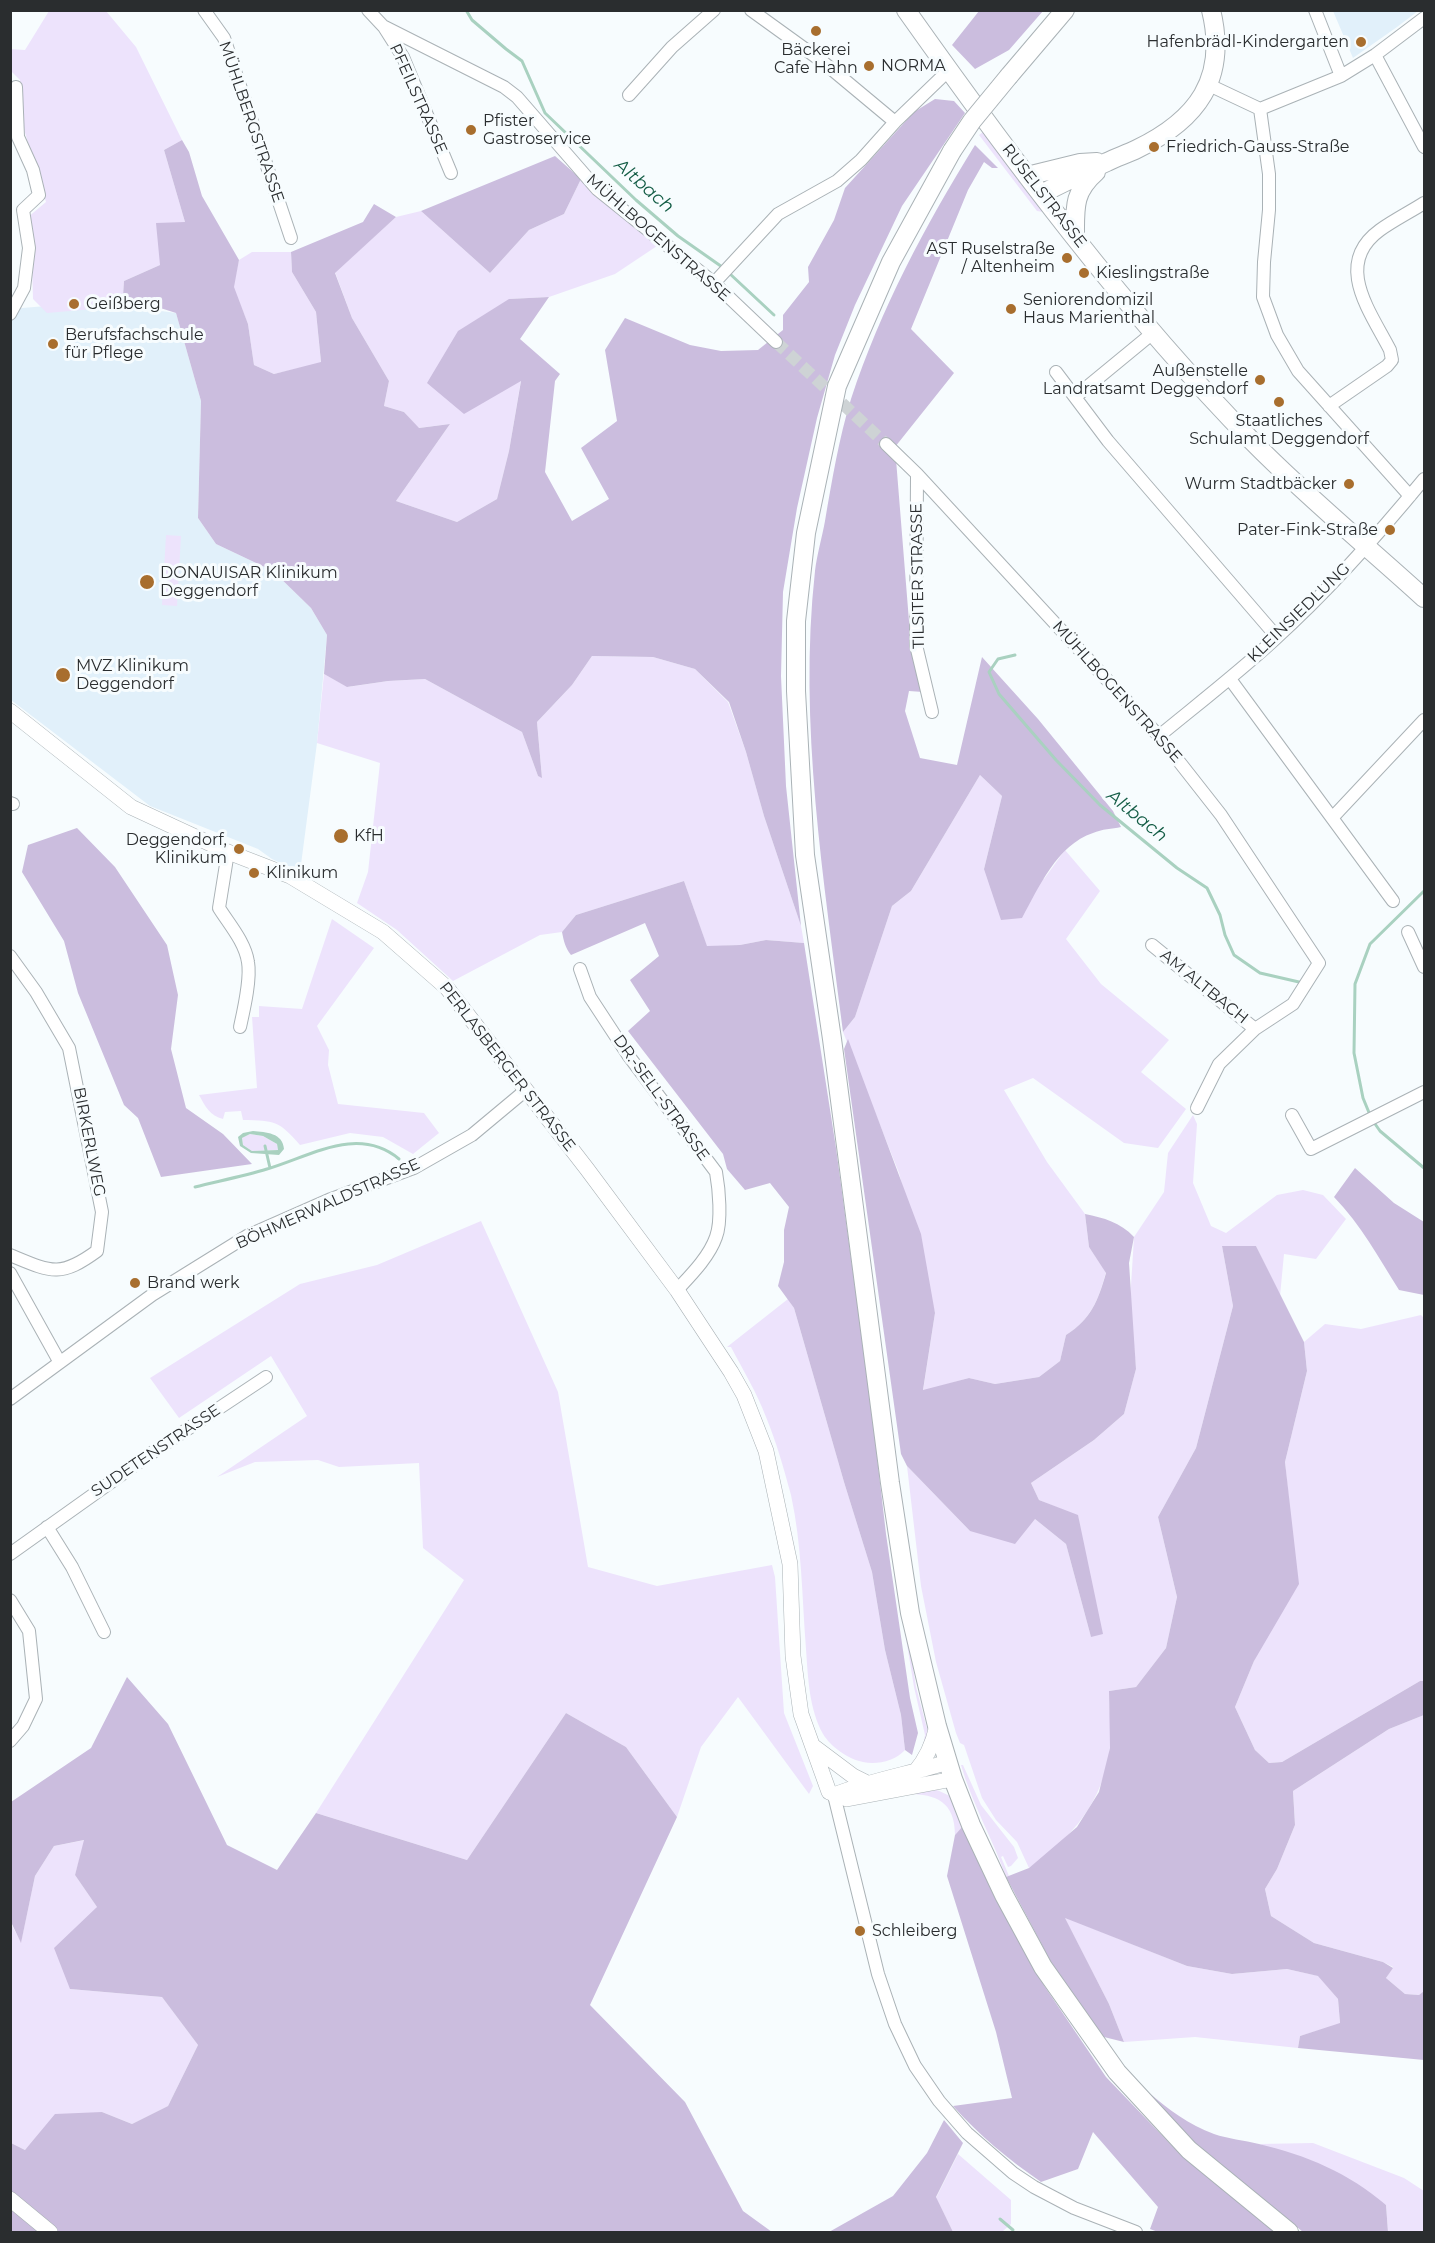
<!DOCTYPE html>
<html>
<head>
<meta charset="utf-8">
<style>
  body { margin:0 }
  #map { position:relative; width:1435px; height:2243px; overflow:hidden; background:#f7fcfe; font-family:Montserrat,sans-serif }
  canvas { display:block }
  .frame { position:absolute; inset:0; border:12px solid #2a2d2f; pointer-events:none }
</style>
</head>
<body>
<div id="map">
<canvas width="1435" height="2243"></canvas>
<div class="frame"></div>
</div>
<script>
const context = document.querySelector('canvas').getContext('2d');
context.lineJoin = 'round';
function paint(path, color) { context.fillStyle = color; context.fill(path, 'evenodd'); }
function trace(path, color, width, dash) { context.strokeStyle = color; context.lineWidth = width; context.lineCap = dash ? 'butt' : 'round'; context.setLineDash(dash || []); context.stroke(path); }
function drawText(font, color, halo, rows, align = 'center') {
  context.font = font + ' Montserrat,sans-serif'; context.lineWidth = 6; context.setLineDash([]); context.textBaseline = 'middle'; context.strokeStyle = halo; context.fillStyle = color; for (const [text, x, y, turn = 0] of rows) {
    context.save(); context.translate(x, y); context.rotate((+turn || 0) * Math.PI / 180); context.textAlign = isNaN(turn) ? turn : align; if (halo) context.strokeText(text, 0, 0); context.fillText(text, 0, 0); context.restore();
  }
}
paint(new Path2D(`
  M1333 11H1418L1397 27 1353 58Z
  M95 302 176 313 201 401 198 518 216 544 273 571 311 608 327 635 317 743 300 872 272 859 258 849 150 806 11 700 10 309Z`), '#e1f0fa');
paint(new Path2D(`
  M49 11H106L136 47 182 140 164 150 185 222 160 265 124 281 123 296 105 308 47 313 33 299 32 263 27 218 46 202 23 126 20 80 11 71 10 49 25 50Z
  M983 132 1043 212 1037 211 979 135Z
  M581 179 660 244 615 274 549 297 509 299 521 380 509 451 497 499 457 522 396 501 450 424 418 428 404 412 384 406 389 381 352 318 335 272 396 217 421 211 490 273 529 230 564 214Z
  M252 252H291L292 272 316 312 321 363 274 374 254 365 248 324 233 287 239 260Z
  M166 535 181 536 177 606 162 605Z
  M592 656 653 657 695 669 728 702 746 752 764 816 801 926 804 943 766 940 740 945 707 947 684 881 576 915 562 932 540 935 453 981 397 930 357 903 368 872 380 763 317 743 324 674 348 687 388 681 425 679 522 732 538 776 542 777 537 722 572 685Z
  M980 775 1002 796 984 869 1044 879 1065 850 1100 891 1066 939 1101 984 1169 1040 1141 1072 1186 1109 1158 1148 1124 1143 1033 1078 1004 1090 1047 1162 1085 1214 1089 1247 1106 1272C1098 1301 1091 1319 1066 1335L1060 1361 1039 1377 995 1384 969 1378 923 1391 935 1313 899 1173 843 1032 855 1017 892 906 911 891Z
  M332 919 374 948 317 1026 329 1050 328 1065 338 1104 424 1113 439 1133 413 1154 383 1137 350 1133 300 1145C278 1120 275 1121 243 1120L241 1111 225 1112 223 1119C210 1116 205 1106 199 1095L257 1088 252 1017H259V1006L302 1009Z
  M1193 1115 1197 1124 1193 1183 1211 1226 1226 1233 1277 1195 1303 1190 1323 1195 1346 1219 1316 1259 1284 1254 1280 1296 1256 1246H1222L1233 1306 1196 1448 1158 1517 1177 1597 1166 1648 1136 1687 1109 1691C1109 1710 1112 1730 1110 1748 1103 1802 1072 1838 1029 1868L1017 1842 996 1820 982 1798 964 1745 960 1743 956 1733 936 1662 921 1586 907 1466 970 1531 1035 1519 1066 1544 1091 1637 1078 1516 1039 1500 1031 1483 1094 1440 1124 1414 1136 1369 1130 1302 1134 1237 1164 1192 1168 1153Z
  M250 1134 263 1136 277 1144 278 1150 252 1151 243 1145 242 1138Z
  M481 1221 558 1392 588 1567 657 1586 772 1565 775 1577 784 1713 813 1786 809 1794 738 1697 701 1747 677 1817 626 1747 566 1713 467 1860 316 1813 464 1580 423 1548 419 1463 339 1467 318 1460 255 1462 217 1477 307 1416 271 1356 179 1418 150 1378 300 1284 377 1265Z
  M788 1299 794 1308 844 1482 872 1572 885 1650 901 1715 905 1750C895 1761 877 1765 863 1762 848 1759 831 1747 823 1734 809 1709 808 1677 806 1649 802 1598 802 1545 791 1495 784 1469 776 1441 766 1417 757 1393 743 1370 731 1347H727Z
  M1421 1315 1424 1318V1681H1420L1282 1762 1269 1763 1255 1750 1235 1707 1254 1661 1291 1522 1285 1462 1307 1371 1304 1342 1325 1324 1361 1329Z
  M901 1608H904L916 1687 929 1736 923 1746 925 1735 914 1687Z
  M1424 1715V1991L1419 1995 1405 1994 1386 1978 1393 1967 1383 1962 1314 1943 1271 1916 1265 1889 1277 1869 1295 1825 1293 1791 1389 1729Z
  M961 1765H963L981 1805 1014 1847 1018 1858 1011 1866 1008 1867 1003 1856 1001 1857 1009 1876 1006 1877C993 1839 972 1804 961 1765Z
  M937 1790 950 1796 962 1827 955 1835C955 1800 934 1793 903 1794Z
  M85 1840 75 1875 97 1907 70 1989 162 1997 198 2045 168 2106 132 2124 102 2112 36 2139 25 2150 11 2143 10 1922 21 1942 35 1876 54 1846Z
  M1064 1917 1187 1966 1232 1974 1287 1969 1319 1976 1338 1999 1340 2024 1300 2036 1298 2048 1195 2037 1124 2042 1109 2004Z
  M1313 2143 1404 2178 1424 2191V2232H1388L1386 2205 1260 2144Z
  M958 2154 1011 2200V2224L1003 2231 995 2232H953L936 2198Z`), '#ede3fc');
paint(new Path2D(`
  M979 11V10L1043 11 1009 50 975 69 952 45Z
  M935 99 954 101 965 113 902 206 855 305 835 355 817 418 797 508 783 592 781 676 786 786 801 926 764 816 746 752 729 702 695 669 653 657 592 656 572 685 537 722 542 778 538 776 522 732 425 679 388 681 347 687 324 674 327 635 311 608 273 571 216 544 198 518 201 401 176 313 123 296 124 281 160 265 156 223 185 222 164 150 182 140 189 152 202 196 239 260 234 287 248 324 254 365 274 374 321 362 316 312 292 272 291 252 363 222 374 204 396 217 335 273 352 318 389 381 384 406 404 412 419 428 450 424 396 501 457 522 497 499 509 451 521 381 464 414 427 383 458 331 509 299 549 297 520 339 560 374 555 381 545 472 572 521 609 499 581 448 617 421 605 350 625 318 690 345 721 351 758 350 783 330V315L809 282 808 267 834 220 845 188 914 112Z
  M975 145 998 168H992L984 162 968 190 911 329 954 373 895 447 911 646 923 692 909 691 905 711 920 758 957 765 982 657 1038 719 1113 811 1121 827C1112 829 1102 829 1093 833 1057 845 1039 887 1022 918L1001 920 984 869 1002 796 980 775 911 891 892 906 855 1017 843 1032C824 880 798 724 815 571 817 554 822 538 825 521 832 480 839 438 851 399 881 308 925 226 975 145Z
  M555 156 581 179 564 214 529 230 490 273 421 211Z
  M77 828 115 867 167 945 178 995 171 1049 186 1108 223 1134 252 1164 161 1177 138 1118 124 1105 78 993 64 941 22 872 28 845Z
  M684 881 707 946 740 945 766 940 804 943 836 1148 871 1405 886 1534 910 1698 918 1733 912 1755 905 1750 901 1715 885 1650 872 1572 844 1482 794 1308 778 1286 784 1262V1230L789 1207 770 1183 745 1190 727 1169 723 1154 628 1031 650 1011 630 980 659 956 645 923 571 955C565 947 564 942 562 932L576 915Z
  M848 1039 921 1234 935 1313 923 1390 969 1378 995 1384 1039 1377 1060 1361 1066 1335C1091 1319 1098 1301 1106 1273L1089 1247 1085 1214C1104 1218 1120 1222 1134 1237L1129 1263 1136 1369 1124 1414 1094 1440 1031 1483 1039 1500 1078 1515 1103 1634 1091 1637 1066 1544 1035 1519 1015 1544 970 1531 907 1466 901 1454 844 1049Z
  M1355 1168 1394 1203 1424 1222V1295L1399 1290C1379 1258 1361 1225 1334 1197Z
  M1222 1246H1256L1304 1342 1307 1371 1285 1462 1299 1584 1254 1661 1235 1707 1255 1750 1269 1763 1282 1762 1420 1681H1424V1715L1389 1729 1293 1791 1295 1825 1277 1869 1265 1889 1271 1916 1314 1943 1383 1962 1393 1968 1386 1978 1405 1994 1419 1995 1424 1991V2060L1298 2048 1300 2036 1340 2023 1338 1999 1318 1976 1287 1969 1232 1974 1187 1966 1065 1918 1109 2004 1124 2042 1096 2035 1060 1979 1006 1877 1029 1868 1077 1827 1099 1792 1110 1748 1109 1691 1136 1687 1166 1648 1177 1597 1158 1517 1196 1448 1233 1306Z
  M127 1677 168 1724 227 1845 277 1870 316 1813 467 1860 566 1713 626 1747 677 1817 590 2005 685 2102 743 2211 772 2232H55L11 2195V2143L25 2150 55 2114 102 2112 132 2124 168 2106 198 2045 162 1997 70 1989 54 1948 97 1907 75 1875 84 1840 54 1846 35 1876 21 1943 11 1922V1802L91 1748Z
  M962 1827 995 1898 1045 1987 1106 2077 1179 2153 1278 2232H1158L1150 2229 1158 2207 1093 2132 1078 2169 1041 2182C1008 2159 980 2136 953 2106L1012 2098 996 2032 947 1876 955 1835Z
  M1148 2092C1168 2109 1189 2125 1214 2134 1228 2139 1244 2140 1259 2144 1306 2155 1349 2173 1386 2205L1388 2232H1303L1182 2133Z
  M944 2120 963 2143 936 2197 953 2232H829L893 2196 927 2153Z
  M10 2205 44 2232H11Z`), '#cbbdde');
paint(new Path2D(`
  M253 1131C266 1132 283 1133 284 1149L279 1155 251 1153 240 1146 238 1137 243 1133ZM250 1134 263 1136 277 1144 278 1150 252 1151 243 1145 242 1138Z`), '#a9d1c0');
trace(new Path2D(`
  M466 10 472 20 506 49 522 61 545 113 636 200 678 236 725 269
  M729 273 774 315
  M1015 655 998 659 989 672 999 694 1056 760 1100 805 1177 868 1207 888 1220 915 1225 935 1234 955 1260 973 1299 982
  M1370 1115 1363 1098 1354 1053 1355 984 1370 944 1424 891
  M1373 1121 1380 1131 1424 1168
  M265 1146 270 1168
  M195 1187C219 1181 244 1176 267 1169 311 1156 358 1125 399 1159
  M1000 2219 1013 2230`), '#a9d1c0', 3);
trace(new Path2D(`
  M776 342 886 444`), '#ced3d5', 12, [12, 6]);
const minor = new Path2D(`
  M204 10 224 38 291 238
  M368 10 383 26 504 87 517 97 597 189 714 283 776 342
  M751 10 823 62 895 122
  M1315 10 1341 76
  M384 27 403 57 451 173
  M1375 55 1424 147
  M1209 85 1260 109 1341 76 1375 55 1424 18
  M629 95 672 47 714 10
  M1260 109 1269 174V210L1264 262 1263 297 1277 335 1298 371 1410 496
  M714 283 778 214 837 181 861 160 895 122 949 70
  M10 314 24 288 29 248 23 210 39 195 33 170 18 137 16 87
  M1056 372 1108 441 1277 637
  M1075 397 1154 332
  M1329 406 1387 366 1392 360 1390 350C1370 311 1333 264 1380 230 1394 220 1410 212 1424 203
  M886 444 917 474 1159 736 1221 815 1319 963 1293 1004 1255 1029 1219 1064 1197 1108
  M917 474 916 645 932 712
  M1230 679 1393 901
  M1159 736C1198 704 1238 673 1275 639 1329 590 1378 535 1424 479
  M10 803 13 804
  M1333 817 1424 720
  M228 852 219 908C229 924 245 942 248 962 251 979 244 1009 240 1027
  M1408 932 1424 967
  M1152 945 1255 1029
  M10 956 36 992 69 1048 102 1212 97 1251C60 1278 51 1272 10 1255
  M580 969 590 997 628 1055 716 1172C719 1189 722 1221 716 1237 709 1257 691 1275 677 1290
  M1292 1115 1311 1149 1424 1092
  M10 1273 59 1361
  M10 1399 152 1295 247 1236 331 1199 414 1168 472 1135 526 1090
  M47 1527 72 1567 104 1632
  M10 1554 156 1450 266 1377
  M10 1600 29 1631 36 1699 23 1726 10 1741
  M834 1795 878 1974 895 2024 915 2066 939 2101 967 2133 1013 2173 1034 2187 1074 2208 1136 2232`);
const tertiary = new Path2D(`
  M10 711 131 807 228 852 290 876 383 932 447 988 587 1169 677 1290 731 1372 744 1395 766 1451 790 1564 793 1656 801 1714 829 1792 847 1799 953 1779
  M813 1746 853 1776 867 1783
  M915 1772C927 1758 933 1744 937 1726
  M834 1795C871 1780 910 1774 948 1762
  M10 2199 50 2232`);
const secondary = new Path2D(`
  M906 10C1013 161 1124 310 1253 442 1307 497 1367 546 1424 598
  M1009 76 1065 10
  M952 151 891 262 837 386 806 533 796 621V691L805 855 832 1039 890 1483 910 1613 937 1726 953 1779 971 1825 1004 1895 1043 1967 1117 2072 1189 2150 1289 2232
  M1027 176 1080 163 1097 162
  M1041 194C1063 183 1085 172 1107 162 1117 157 1127 154 1137 149 1197 120 1228 79 1211 10
  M1075 238C1075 208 1073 192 1096 172`);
trace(minor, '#aab2b6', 14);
trace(tertiary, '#aab2b6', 16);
trace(secondary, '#aab2b6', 20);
trace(minor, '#fff', 12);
trace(tertiary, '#fff', 15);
trace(secondary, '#fff', 18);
const secondaryBridge = new Path2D(`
  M952 151 972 121 1009 76`);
trace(secondaryBridge, '#aab2b6', 20, []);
trace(secondaryBridge, '#fff', 18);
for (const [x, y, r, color] of [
  [816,31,6,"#a86e2e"],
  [1361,42,6,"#a86e2e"],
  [869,66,6,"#a86e2e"],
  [471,130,6,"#a86e2e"],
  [1154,147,6,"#a86e2e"],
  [1067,258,6,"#a86e2e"],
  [1084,273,6,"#a86e2e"],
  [74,304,6,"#a86e2e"],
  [1011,309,6,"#a86e2e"],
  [53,344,6,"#a86e2e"],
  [1260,380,6,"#a86e2e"],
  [1279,402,6,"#a86e2e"],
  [1349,484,6,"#a86e2e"],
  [1390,530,6,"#a86e2e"],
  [147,582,8,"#a86e2e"],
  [63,675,8,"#a86e2e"],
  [341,836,8,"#a86e2e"],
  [239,849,6,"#a86e2e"],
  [254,873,6,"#a86e2e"],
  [135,1283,6,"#a86e2e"],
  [860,1931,6,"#a86e2e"]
]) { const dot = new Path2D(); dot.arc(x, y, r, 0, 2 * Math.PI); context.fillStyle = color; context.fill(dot); trace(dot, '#f7fcfe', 2); }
drawText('16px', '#2a2d2f', '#f7fcfe', [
  ["Hafenbrädl-Kindergarten",1349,42,"right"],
  ["Bäckerei",816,50,"center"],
  ["Cafe Hahn",816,68,"center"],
  ["NORMA",881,66],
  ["Pfister",483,121],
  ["Gastroservice",483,139],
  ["Friedrich-Gauss-Straße",1166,147],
  ["AST Ruselstraße",1055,249,"right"],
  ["/ Altenheim",1055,267,"right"],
  ["Kieslingstraße",1096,273],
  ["Seniorendomizil",1023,300],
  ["Haus Marienthal",1023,318],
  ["Geißberg",86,304],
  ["Berufsfachschule",65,335],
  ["für Pflege",65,353],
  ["Außenstelle",1248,371,"right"],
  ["Landratsamt Deggendorf",1248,389,"right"],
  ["Staatliches",1279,421,"center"],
  ["Schulamt Deggendorf",1279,439,"center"],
  ["Wurm Stadtbäcker",1337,484,"right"],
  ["Pater-Fink-Straße",1378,530,"right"],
  ["DONAUISAR Klinikum",160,573],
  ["Deggendorf",160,591],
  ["MVZ Klinikum",76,666],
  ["Deggendorf",76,684],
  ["KfH",354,836],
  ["Deggendorf,",227,840,"right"],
  ["Klinikum",227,858,"right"],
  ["Klinikum",266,873],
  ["Brand werk",147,1283],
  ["Schleiberg",872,1931]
], 'left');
drawText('16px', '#2a2d2f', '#f7fcfe', [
  ["PFEILSTRASSE",418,99,66],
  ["MÜHLBERGSTRASSE",251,122,71],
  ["RUSELSTRASSE",1044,196,52],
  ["MÜHLBOGENSTRASSE",658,238,41],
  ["TILSITER STRASSE",918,576,-91],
  ["KLEINSIEDLUNG",1299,613,-44],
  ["MÜHLBOGENSTRASSE",1117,692,48],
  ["AM ALTBACH",1204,987,39],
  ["PERLASBERGER STRASSE",507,1067,52],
  ["DR.-SELL-STRASSE",661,1098,54],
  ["BIRKERLWEG",89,1142,79],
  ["BÖHMERWALDSTRASSE",328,1204,-24],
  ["SUDETENSTRASSE",156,1451,-34]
]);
drawText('italic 18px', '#145d46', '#f7fcfe', [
  ["Altbach",644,186,41],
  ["Altbach",1137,816,39]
]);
</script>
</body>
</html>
